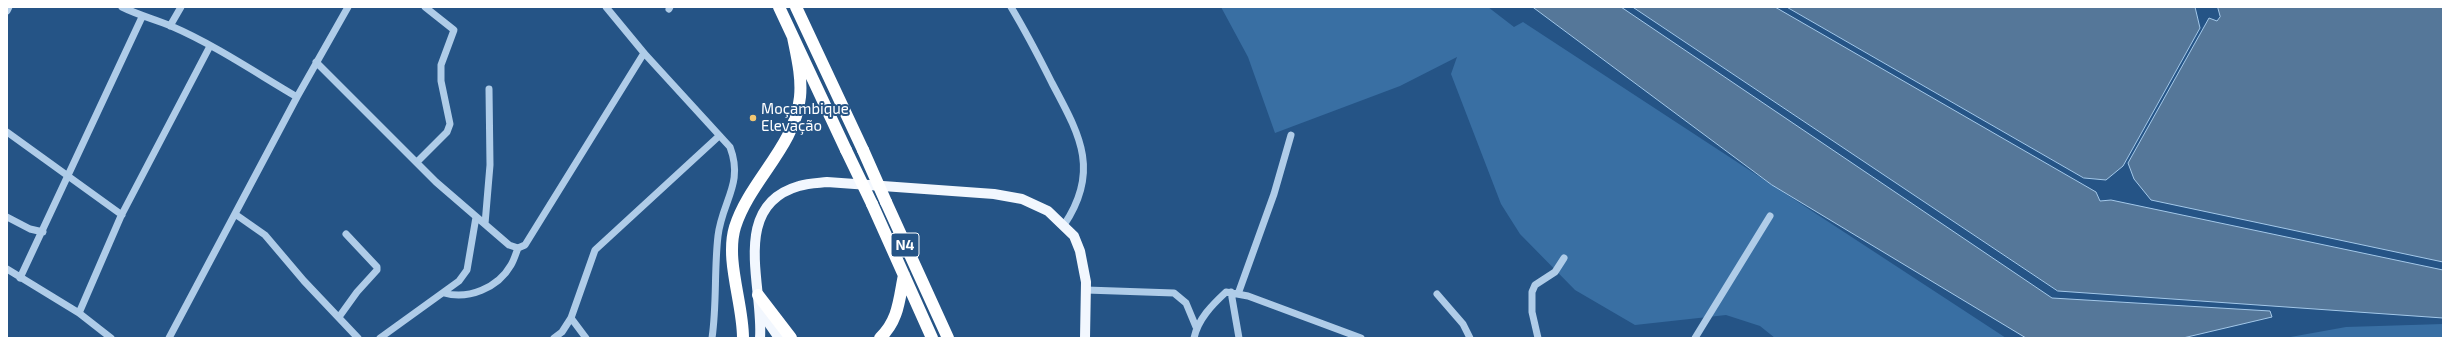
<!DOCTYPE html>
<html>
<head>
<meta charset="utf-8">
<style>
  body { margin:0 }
  #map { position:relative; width:2450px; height:345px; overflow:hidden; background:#255486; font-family:"Exo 2",sans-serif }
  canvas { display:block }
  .frame { position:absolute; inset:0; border:8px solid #fff; pointer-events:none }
</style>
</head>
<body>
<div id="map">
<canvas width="2450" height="345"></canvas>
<div class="frame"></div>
</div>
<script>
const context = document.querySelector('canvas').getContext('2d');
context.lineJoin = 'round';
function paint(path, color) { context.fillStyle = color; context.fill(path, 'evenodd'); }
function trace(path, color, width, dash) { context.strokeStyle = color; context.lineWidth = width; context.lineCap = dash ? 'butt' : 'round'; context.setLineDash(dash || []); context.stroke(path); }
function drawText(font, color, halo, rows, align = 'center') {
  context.font = font + ' "Exo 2",sans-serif'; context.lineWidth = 4; context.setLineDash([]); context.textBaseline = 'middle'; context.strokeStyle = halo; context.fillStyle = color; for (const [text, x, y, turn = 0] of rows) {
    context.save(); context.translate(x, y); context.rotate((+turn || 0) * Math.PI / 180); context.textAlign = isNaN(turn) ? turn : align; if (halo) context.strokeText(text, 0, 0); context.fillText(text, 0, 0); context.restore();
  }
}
paint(new Path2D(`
  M1221 7H1488L1514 27 1523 22 2006 338H1775L1760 326 1726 315 1635 325 1575 290 1520 234 1501 204 1451 74 1457 57 1400 86 1275 133 1248 57Z
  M2443 324V338H2285L2346 327Z`), '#396fa3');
const water = new Path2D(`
  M1533 7H1621L2052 298 2270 311 2272 317 2183 338H2026L1772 185Z
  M1633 7H1775L2096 192 2100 201 2111 200 2443 270V318L2058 291Z
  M1787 7H2195L2200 28 2123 166 2106 180 2084 178Z
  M2218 7H2443V262L2151 200 2134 179 2128 163 2209 18 2217 21 2220 17Z`);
paint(water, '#579');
trace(water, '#a3c8e9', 1);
trace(new Path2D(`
  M122 7C138 15 154 19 171 26 215 45 256 73 297 97
  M606 7 644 53 730 147C744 184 722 201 718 236 714 270 717 304 712 338
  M1011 7C1026 32 1039 57 1052 83 1079 134 1101 170 1064 225
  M669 9 670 7
  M7 11 9 7
  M170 26 181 7
  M316 62 436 182 509 245 518 248 525 245 644 53
  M7 132 122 215
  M417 162 447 132 450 124 441 81V65L454 30 425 7
  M235 214 265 235 304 281 358 338
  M7 217 30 229 43 232
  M485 224 490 165 489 89
  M7 269 79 313 111 338
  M20 278 142 17
  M1086 290 1174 293 1186 303 1196 327
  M1231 292 1239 338
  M444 293C468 300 498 288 511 265 514 260 516 253 518 248
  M1238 294 1274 194 1291 135
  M1437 294 1463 324 1470 338
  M79 313 121 216 210 46
  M339 317 357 292 377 270V267L346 234
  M571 318 586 338
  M169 338 297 97 348 7
  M380 338 459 281 467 270 476 217
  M554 338 562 332 571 318 595 250 719 136
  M1194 338C1198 319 1212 305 1226 292L1248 296 1361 338
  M1538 338 1532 312V292L1535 285 1555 272 1564 258
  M1695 338 1770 216`), '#afcce8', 7);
trace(new Path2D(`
  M762 304 770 325 779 338
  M760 338C764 288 729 206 799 186 808 183 818 183 827 182L994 194 1022 199 1048 211 1074 236 1080 251 1086 282 1085 338`), '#f2f7fe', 10);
trace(new Path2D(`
  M779 7 846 150
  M796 7 863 150
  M886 202 948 338
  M872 204 932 338
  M758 295 791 338
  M743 338C743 303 725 260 735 227 750 180 795 147 800 97 802 77 797 57 793 37
  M880 338C899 320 899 299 904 275`), '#fff', 12);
trace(new Path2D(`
  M846 150 872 204
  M863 150 886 202`), '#fff', 12);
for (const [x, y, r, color] of [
  [753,118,4,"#f2c773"]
]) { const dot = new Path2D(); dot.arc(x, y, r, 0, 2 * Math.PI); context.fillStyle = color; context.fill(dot); trace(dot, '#255486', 1.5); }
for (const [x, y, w] of [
  [905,245,28]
]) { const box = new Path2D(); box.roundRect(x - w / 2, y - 12, w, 24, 3); context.fillStyle = '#255486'; context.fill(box); trace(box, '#fff', 1); }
drawText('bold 14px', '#fff', null, [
  ["N4",905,245]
]);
drawText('15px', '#fff', '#255486', [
  ["Moçambique",761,109],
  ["Elevação",761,126]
], 'left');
</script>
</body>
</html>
